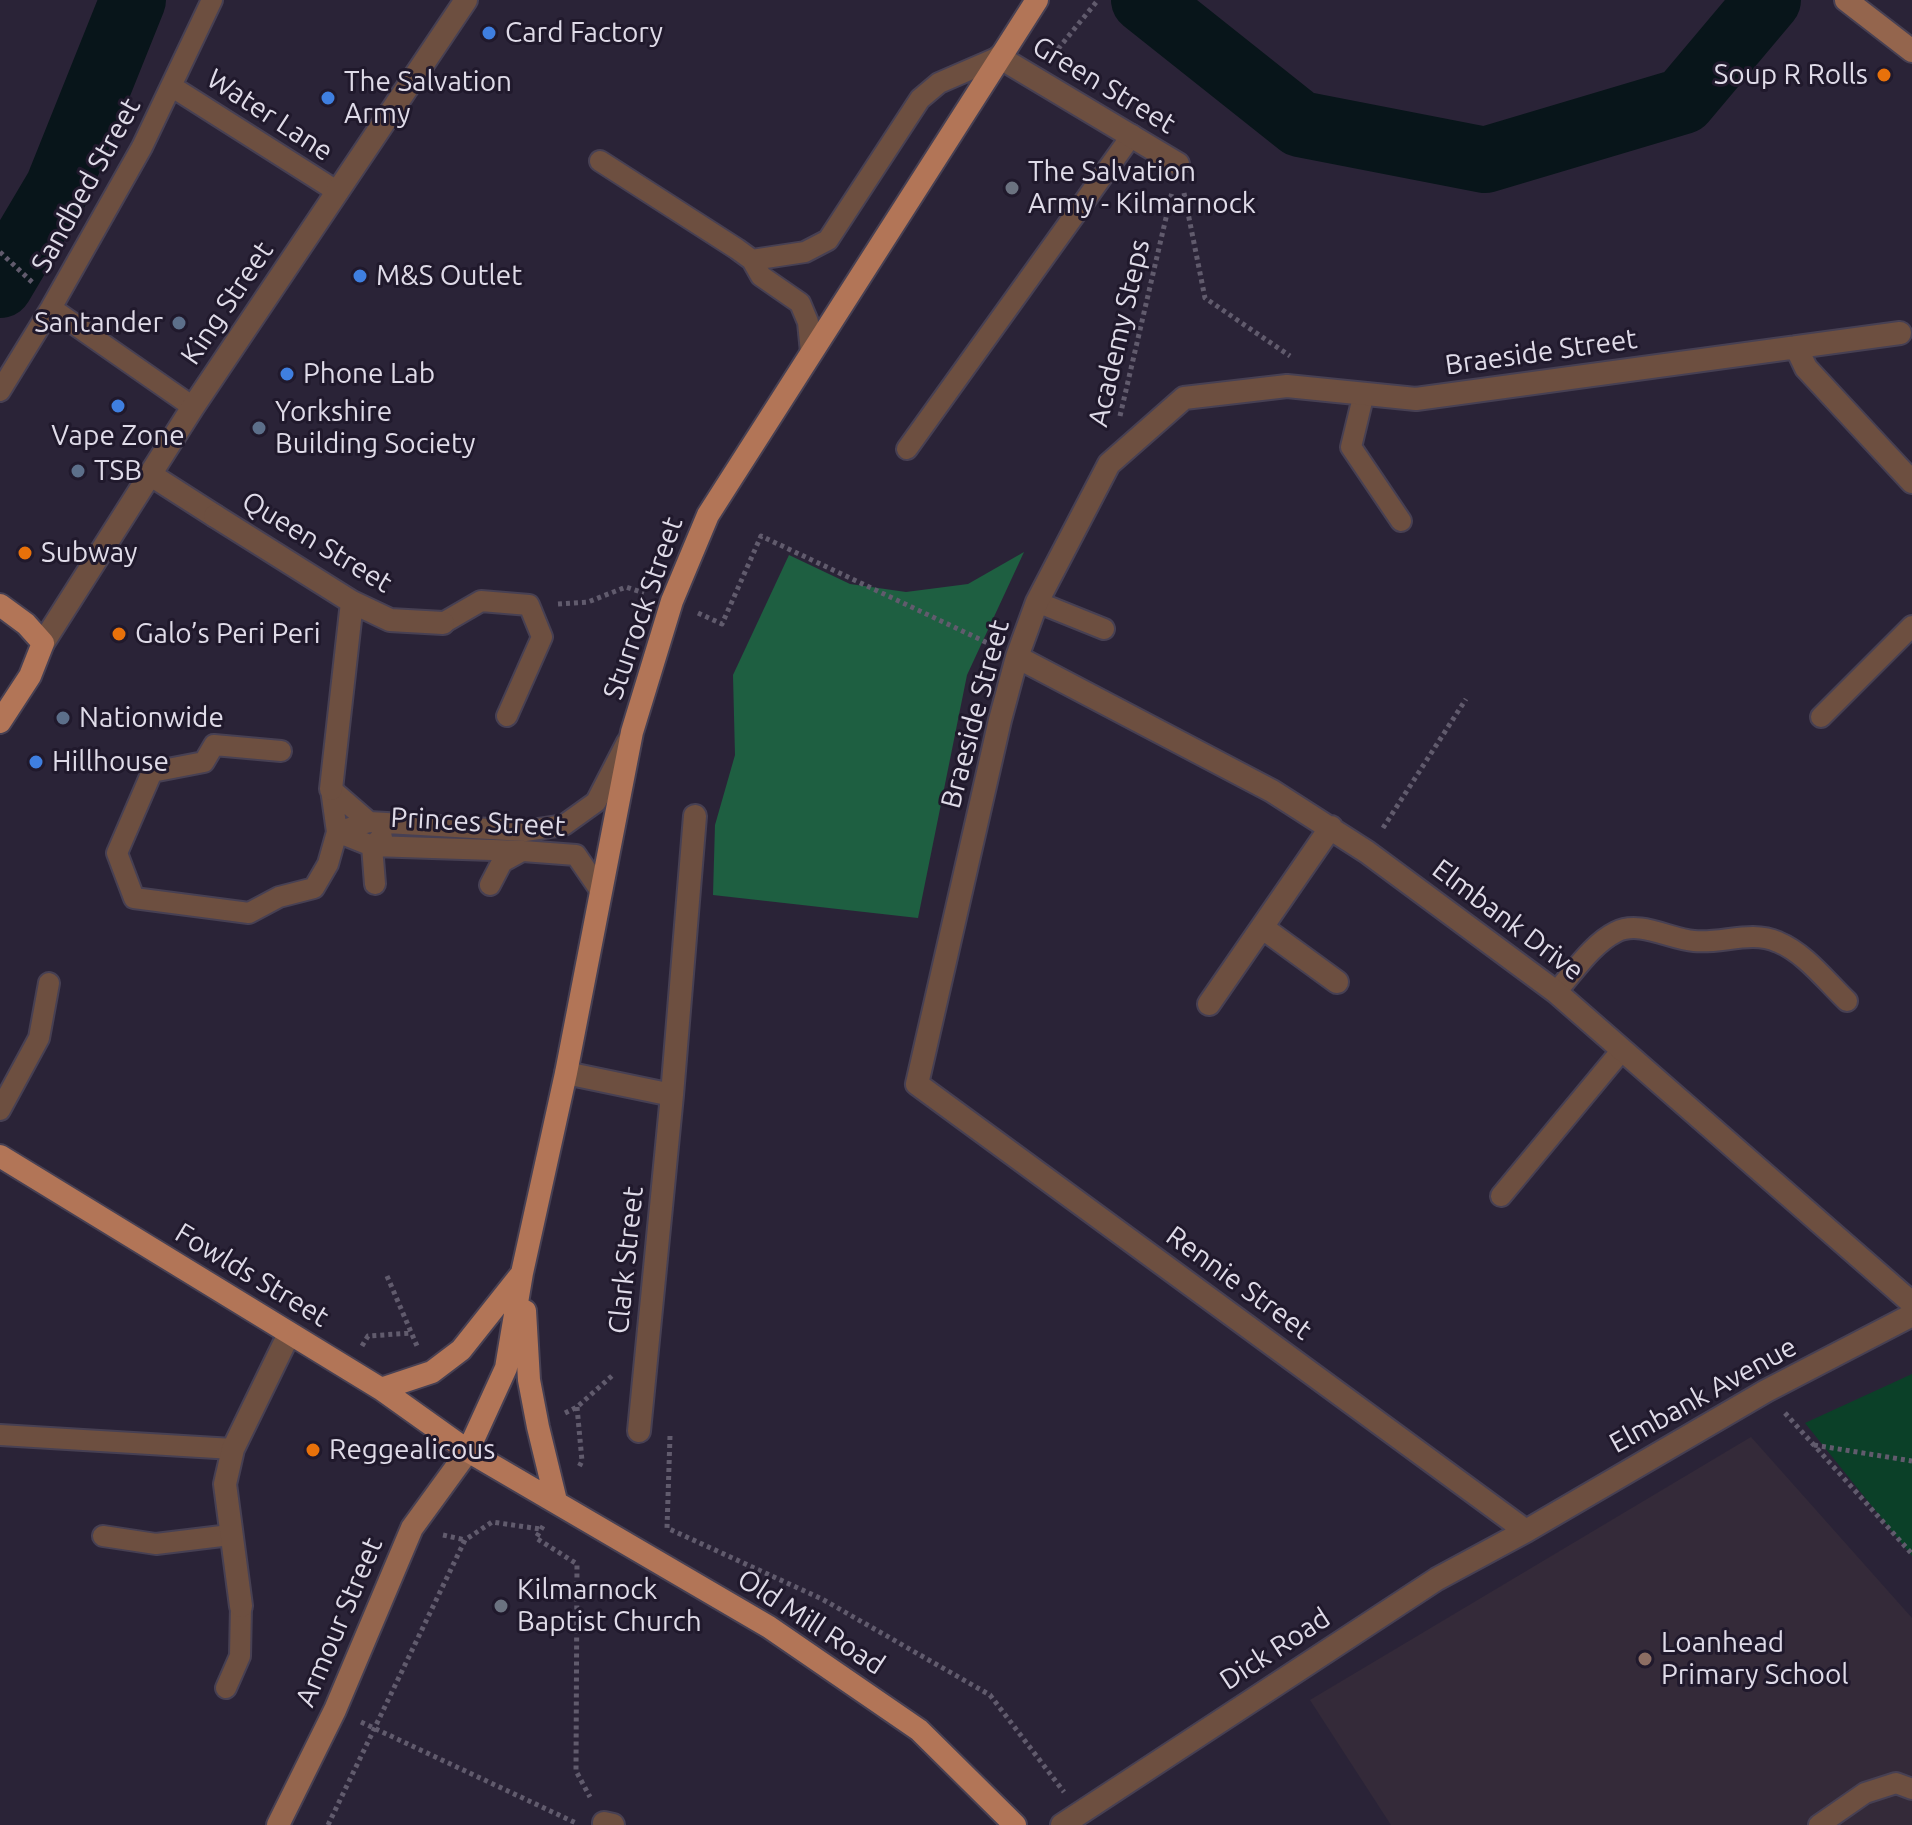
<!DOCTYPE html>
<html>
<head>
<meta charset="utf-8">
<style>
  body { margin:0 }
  canvas { display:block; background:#2a2337 }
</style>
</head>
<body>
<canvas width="1912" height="1825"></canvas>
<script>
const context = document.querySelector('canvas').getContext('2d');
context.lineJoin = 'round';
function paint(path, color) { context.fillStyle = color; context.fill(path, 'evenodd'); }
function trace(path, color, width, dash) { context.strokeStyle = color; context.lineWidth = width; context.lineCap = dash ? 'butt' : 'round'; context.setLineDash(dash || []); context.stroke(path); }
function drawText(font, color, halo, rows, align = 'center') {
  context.font = font + ' Ubuntu,sans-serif'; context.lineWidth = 6; context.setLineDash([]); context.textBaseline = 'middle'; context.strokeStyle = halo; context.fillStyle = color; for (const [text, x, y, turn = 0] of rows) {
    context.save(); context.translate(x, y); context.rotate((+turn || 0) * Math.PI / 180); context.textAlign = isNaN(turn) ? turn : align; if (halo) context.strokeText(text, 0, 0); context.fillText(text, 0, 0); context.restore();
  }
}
paint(new Path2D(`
  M1751 1437 1912 1618V1825H1391L1310 1700Z`), '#342a39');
paint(new Path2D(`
  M1912 1374V1556L1805 1423Z`), '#0b4028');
paint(new Path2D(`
  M1024 552 967 675 918 918 713 895 715 825 735 755 733 675 789 555 850 584 906 592 968 584Z`), '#1e5f41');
trace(new Path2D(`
  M1144 0 1300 124 1485 160 1683 101 1768 0
  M0 285 58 187 133 0`), '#08151a', 66);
const service = new Path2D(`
  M171 86 338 192
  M600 161 737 249 752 260 761 276 800 303 808 322 811 352
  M752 260 805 252 828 240 920 99 939 83 999 57
  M51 308 193 407
  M0 391 51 308 142 147 212 0
  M1364 393 1351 447 1401 521
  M907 449 1132 135
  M1037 602 1104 629
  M443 623 481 601 529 605 542 637 507 716
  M1821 717 1912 626
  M281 751 214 745 204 762 152 772 117 853 134 898 249 913 279 897 314 888 328 864 337 832 369 822 525 831 564 825 596 802 627 742
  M331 789 337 832 372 846 523 851 576 855 600 890
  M331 789 369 822
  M375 884 372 846 382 837
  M490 885 502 862 522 851
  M1556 992C1574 972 1592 944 1616 932 1639 920 1670 939 1694 941 1722 944 1751 930 1778 942 1805 953 1826 981 1847 1001
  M0 1110 39 1038 49 983
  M1501 1196 1622 1050
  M0 1435 233 1449
  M103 1536 156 1544 230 1535
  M226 1688 240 1656 241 1606
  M1819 1825 1865 1793 1896 1783 1912 1789`);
const pedestrian = new Path2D(`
  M151 475 215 516
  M43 643 193 407 466 0`);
const minor = new Path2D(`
  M999 57 1178 164
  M1796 347 1806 368 1912 482
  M215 516 352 602 390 620 443 623
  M1017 657 1272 791 1367 852 1556 992 1912 1303
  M331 789 352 602
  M1263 928 1337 982
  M1209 1004 1331 827
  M566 1073 672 1095
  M639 1431 672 1095 695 816
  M1526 1531 917 1084 1000 720 1017 657 1037 602 1109 464 1184 398 1287 386 1416 399 1900 333
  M241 1606 225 1484 233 1449 289 1334
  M604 1823 613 1825
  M1062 1825 1437 1579 1526 1531 1766 1391 1912 1315`);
const secondary = new Path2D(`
  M1846 0 1912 51
  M278 1825 335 1710 412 1528 468 1451`);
const primary = new Path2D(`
  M0 605 26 624 43 643 30 676 0 722
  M0 1156 381 1389 468 1451 769 1627 919 1730 1015 1825
  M525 1311 529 1380 538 1427 556 1501
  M381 1389 432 1372 461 1350 519 1277
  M468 1451 506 1368 522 1273 566 1073 632 732 672 601 708 515 1037 0`);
trace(service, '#474053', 24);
trace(pedestrian, '#474053', 26);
trace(minor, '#474053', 26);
trace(secondary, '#474053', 26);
trace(primary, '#474053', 26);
trace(new Path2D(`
  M1053 55 1098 0
  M1184 193 1205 298 1290 356
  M0 252 33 283
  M1120 416 1172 192
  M558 604 588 602 626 587 644 593
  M698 613 722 624 761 536 992 645
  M1383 828 1466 699
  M387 1276 417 1346
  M362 1346 368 1336 412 1333
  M577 1407 582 1461 579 1467
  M565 1413 577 1407 614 1374
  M1785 1413 1912 1554
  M670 1436 667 1528 822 1599 990 1695 1064 1792
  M1814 1445 1912 1461
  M543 1526 536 1538 577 1564 576 1771 590 1797
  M443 1535 465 1540
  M361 1722 576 1823
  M328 1825 465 1540 492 1522 540 1529`), '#615b6d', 5, [4, 4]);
trace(service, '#6d4f40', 20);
trace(pedestrian, '#6d4f40', 22);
trace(minor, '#6d4f40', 22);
trace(secondary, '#94654d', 22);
trace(primary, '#b27557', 22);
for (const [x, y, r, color] of [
  [489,33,8,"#3f7fe0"],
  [1884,75,8,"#e8710a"],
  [328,98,8,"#3f7fe0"],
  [1012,188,8,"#6b7280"],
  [360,276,8,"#3f7fe0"],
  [179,323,8,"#5c6f8a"],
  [287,374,8,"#3f7fe0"],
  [118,406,8,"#3f7fe0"],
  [259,428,8,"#5c6f8a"],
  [78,471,8,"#5c6f8a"],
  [25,553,8,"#e8710a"],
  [119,634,8,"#e8710a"],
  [63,718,8,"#5c6f8a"],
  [36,762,8,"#3f7fe0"],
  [313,1450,8,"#e8710a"],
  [501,1606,8,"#6b7280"],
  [1645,1659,8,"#8d6e63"]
]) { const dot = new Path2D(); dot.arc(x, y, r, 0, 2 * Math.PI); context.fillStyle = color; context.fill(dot); trace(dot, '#20192c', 3); }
drawText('28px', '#dfdbe8', '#20192c', [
  ["Card Factory",505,33],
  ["Soup R Rolls",1868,75,"right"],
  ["The Salvation",344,82],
  ["Army",344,114],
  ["The Salvation",1028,172],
  ["Army - Kilmarnock",1028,204],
  ["M&S Outlet",376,276],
  ["Santander",163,323,"right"],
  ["Phone Lab",303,374],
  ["Yorkshire",275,412],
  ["Building Society",275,444],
  ["Vape Zone",118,436,"center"],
  ["TSB",94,471],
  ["Subway",41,553],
  ["Galo’s Peri Peri",135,634],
  ["Nationwide",79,718],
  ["Hillhouse",52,762],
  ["Reggealicous",329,1450],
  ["Kilmarnock",517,1590],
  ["Baptist Church",517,1622],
  ["Loanhead",1661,1643],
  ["Primary School",1661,1675]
], 'left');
drawText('28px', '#dfdbe8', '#20192c', [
  ["Green Street",1104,85,31],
  ["Water Lane",270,115,33],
  ["Sandbed Street",86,185,-61],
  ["King Street",227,303,-56],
  ["Academy Steps",1119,333,-77],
  ["Braeside Street",1541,352,-8],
  ["Queen Street",317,542,31],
  ["Sturrock Street",643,608,-71],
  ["Braeside Street",975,714,-75],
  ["Princes Street",478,822,3],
  ["Elmbank Drive",1508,920,37],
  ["Clark Street",626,1260,-84],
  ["Fowlds Street",252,1275,31],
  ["Rennie Street",1239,1283,36],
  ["Elmbank Avenue",1703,1395,-29],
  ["Armour Street",339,1622,-67],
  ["Old Mill Road",811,1622,33],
  ["Dick Road",1275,1649,-33]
]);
</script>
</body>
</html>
